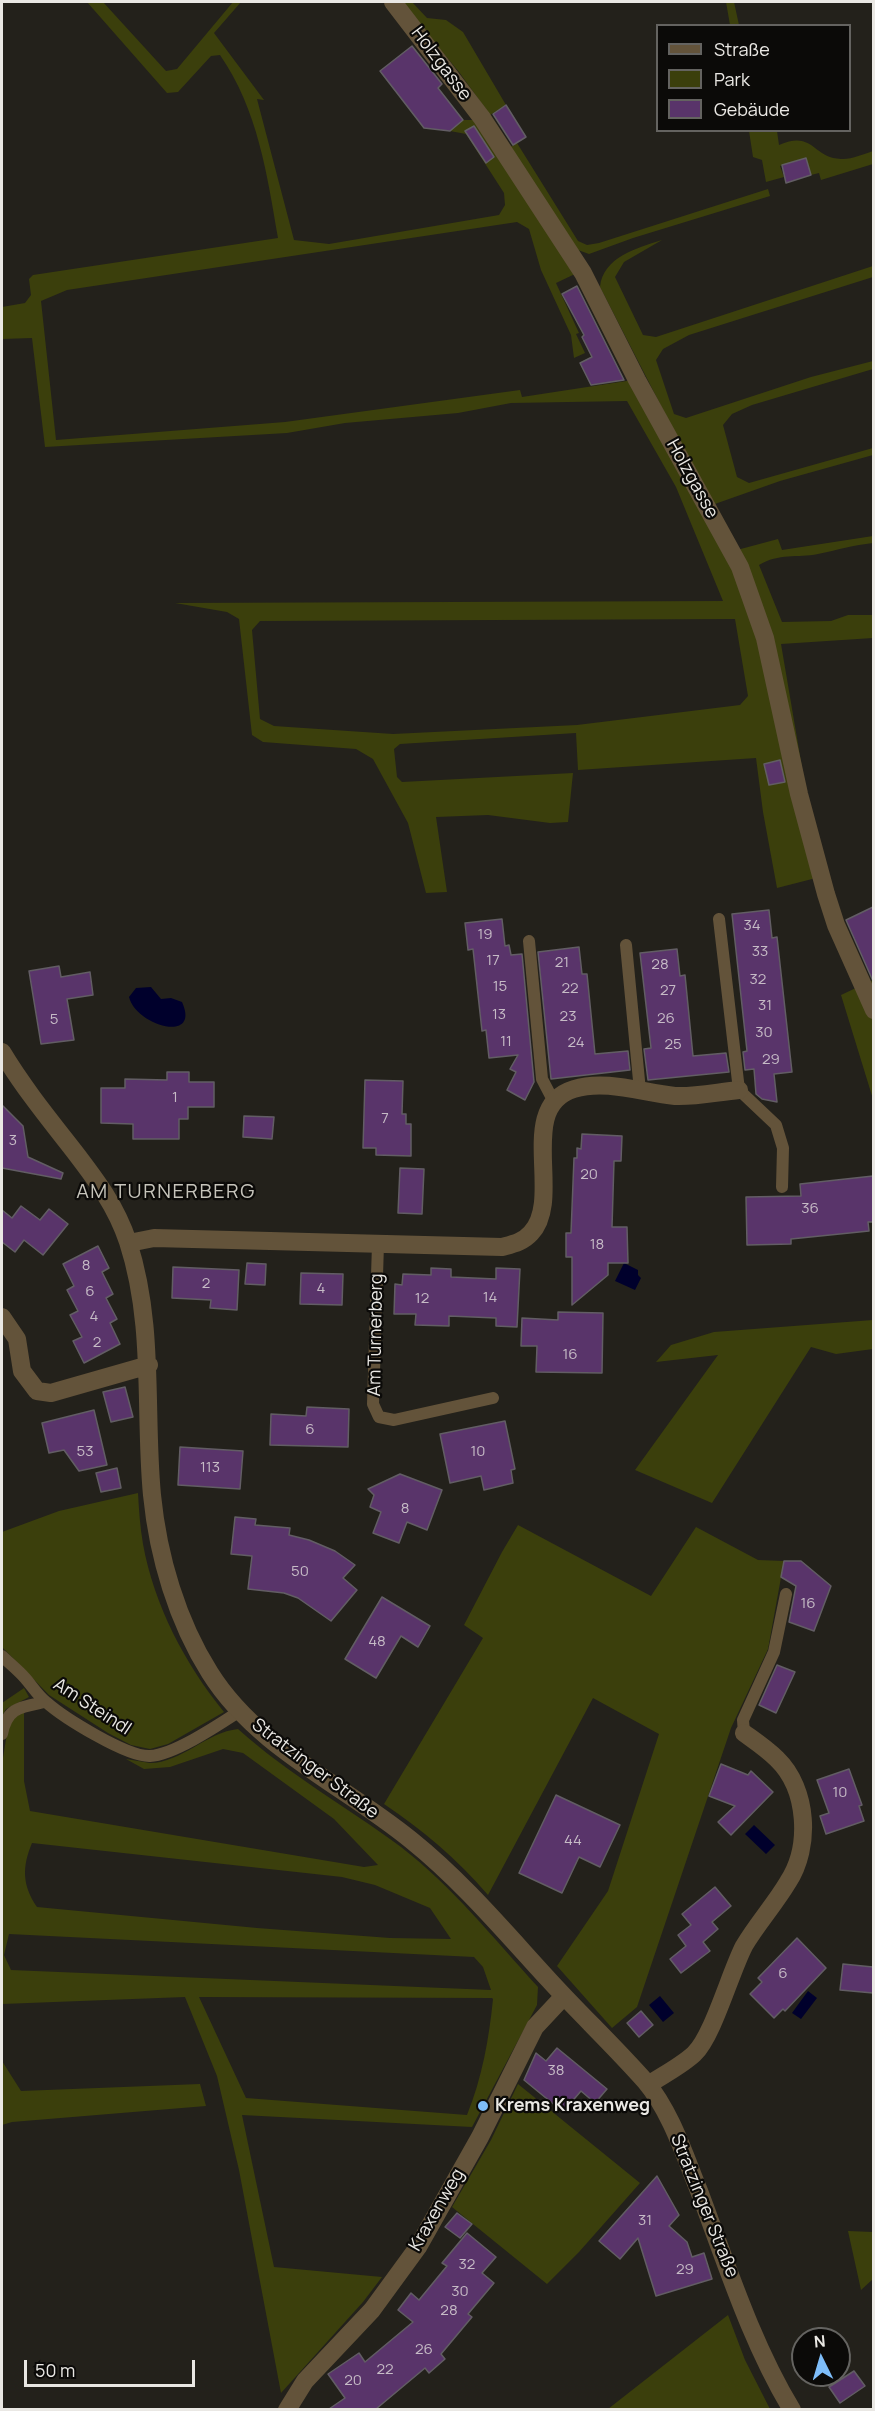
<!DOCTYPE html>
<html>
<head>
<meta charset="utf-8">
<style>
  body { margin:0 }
  #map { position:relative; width:875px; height:2411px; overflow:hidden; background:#23211b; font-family:Manrope,sans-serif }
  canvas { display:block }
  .frame { position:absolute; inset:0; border:3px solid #eae8e4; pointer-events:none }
  .legend { position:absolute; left:656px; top:24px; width:195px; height:108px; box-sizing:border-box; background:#0b0a08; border:2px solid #646360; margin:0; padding:8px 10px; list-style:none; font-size:18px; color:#eae8e4 }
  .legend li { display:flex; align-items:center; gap:12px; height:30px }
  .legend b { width:30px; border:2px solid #646360 }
  .north { position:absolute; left:791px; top:2327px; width:60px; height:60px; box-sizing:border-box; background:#0b0a08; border:2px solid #646360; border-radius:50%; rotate:355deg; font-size:16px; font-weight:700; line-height:24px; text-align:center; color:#eae8e4 }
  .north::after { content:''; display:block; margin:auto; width:21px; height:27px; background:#7ebdf9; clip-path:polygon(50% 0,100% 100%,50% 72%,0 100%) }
  .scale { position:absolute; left:24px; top:2360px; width:171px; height:27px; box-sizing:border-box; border:3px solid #eae8e4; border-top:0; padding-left:8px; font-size:18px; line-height:21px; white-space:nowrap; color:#eae8e4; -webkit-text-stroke:4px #0b0a08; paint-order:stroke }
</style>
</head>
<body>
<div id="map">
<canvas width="875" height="2411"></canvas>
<div class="frame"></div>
<ul class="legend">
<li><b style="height:8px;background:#63533a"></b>Straße</li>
<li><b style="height:16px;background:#3b3f0c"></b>Park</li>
<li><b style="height:16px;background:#59346a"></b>Gebäude</li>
</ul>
<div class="north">N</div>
<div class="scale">50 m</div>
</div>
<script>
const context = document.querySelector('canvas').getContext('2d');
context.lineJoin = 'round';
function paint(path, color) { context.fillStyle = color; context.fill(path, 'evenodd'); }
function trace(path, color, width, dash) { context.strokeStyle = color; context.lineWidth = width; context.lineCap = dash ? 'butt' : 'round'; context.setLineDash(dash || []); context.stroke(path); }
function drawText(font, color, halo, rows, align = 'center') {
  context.font = font + ' Manrope,sans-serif'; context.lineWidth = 4.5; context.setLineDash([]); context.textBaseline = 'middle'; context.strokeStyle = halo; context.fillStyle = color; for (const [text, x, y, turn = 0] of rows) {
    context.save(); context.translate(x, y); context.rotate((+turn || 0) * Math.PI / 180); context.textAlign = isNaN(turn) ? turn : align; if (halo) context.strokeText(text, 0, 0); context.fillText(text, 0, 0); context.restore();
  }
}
paint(new Path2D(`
  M87 2H103L166 71 177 69 233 2H241L214 33 264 100 257 99 294 240 329 244 499 215 505 205 504 193 466 134 450 131 463 120H475L577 273 556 283 579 333 576 334 585 353 574 358 571 335 541 270 529 229 517 222 67 290 41 301 56 440 285 422 520 390 522 397 633 380 736 570 758 638 816 878 777 888 763 812 756 758 578 770 576 733 400 744 394 749 397 777 402 782 573 773 568 822 550 823 488 815 436 817 447 892 426 893 408 823 373 759 356 749 263 742 252 735 239 619 227 612 175 603 723 601 676 487 627 401 511 403 458 413 345 423 287 433 45 447 32 338 2 339V307L25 303 31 295 29 279 33 275 278 238C267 174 258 110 220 55L211 56 178 92 167 93ZM735 619 748 696 740 705 577 725 393 734 274 726 260 719 252 630 260 621Z
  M401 2H412L427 18 446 20 463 32 506 105 490 115 459 72Z
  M726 2H734L739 25H730Z
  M749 131H777L779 145C814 130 812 158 841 159 850 160 864 154 873 151V164L821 180 819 173 811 175 806 158 780 166 784 177 766 182 762 160 753 157Z
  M517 143 578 241 587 245 599 243 768 189 770 196 633 238 589 254 578 250 510 147Z
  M662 240 624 262 615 277 643 335 656 337 873 266V277L689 335 663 349 656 360 674 414 686 418 811 377 873 361V369L752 405 732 414 723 425 737 477 749 483 873 448V455L780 481 712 505 600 287C603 257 637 248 662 240Z
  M873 536V543C854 545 837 550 818 554 797 558 779 553 759 565L782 622 831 621 848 615H873V638L781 644 806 791 737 550 778 539 782 550Z
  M873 980V1099L841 995Z
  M873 1320V1349L836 1354 811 1347 712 1503 635 1470 718 1355 656 1362 671 1345 714 1332Z
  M138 1493C139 1510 140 1527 143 1544 154 1605 185 1664 224 1712L168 1744 150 1749 131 1745 108 1733 49 1695 2 1647V1532L59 1511Z
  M518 1525 651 1596 696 1527 758 1560 784 1561 768 1649 731 1728 637 2007 612 2028 557 1966 608 1891 659 1734 593 1698 488 1895C457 1859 423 1830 384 1804L483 1638 464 1625 502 1552Z
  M24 1688 29 1697 6 1709 2 1716V1703Z
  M24 1711V1781L30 1811 364 1867 378 1865 334 1819 243 1753 223 1749 170 1767 144 1769 126 1759C134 1760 142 1762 150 1763 181 1763 207 1732 238 1729 288 1774 347 1807 401 1847 453 1887 494 1939 538 1987L537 2005 472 2127 242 2115 274 2267 382 2277 363 2302 281 2393 239 2170 217 2076 185 1997 2 2004 3 1827 2 1764 8 1727 13 1717ZM32 1843 342 1877 375 1885 430 1908 451 1939 390 1938 257 1928 37 1907C22 1885 22 1867 32 1843ZM9 1934 474 1957 483 1967 491 1990 11 1970 4 1955ZM199 1997 492 1998 493 1999C489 2039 482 2078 467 2115L246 2098Z
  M2 2061 21 2091 200 2084 206 2106 12 2122 2 2125Z
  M518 2084 640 2183 579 2252 547 2284 452 2207 491 2140Z
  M848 2231 873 2232V2279L861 2290Z
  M728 2315 745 2360 770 2409H608Z`), '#3b3f0c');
paint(new Path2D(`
  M151 987 161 999 171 998 182 1002C201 1044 136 1026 129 997L136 988Z
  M624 1263 638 1270V1275L641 1278 635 1290 615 1281Z
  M754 1825 775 1845 766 1854 745 1834Z
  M808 1991 817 1998 801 2019 792 2013Z
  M660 1996 674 2013 663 2022 649 2005Z`), '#00002c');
const building = new Path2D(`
  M412 46 442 84 438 88 463 120 450 131 424 128 380 71Z
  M506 105 526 137 513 145 493 114Z
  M474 126 494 157 486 163 465 131Z
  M806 158 811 175 786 183 782 165Z
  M577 286 624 380 591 385 580 363 592 357 582 337 584 335 562 294Z
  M780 760 785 782 769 785 764 764Z
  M873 907V981L846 920Z
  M769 910 772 938 777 937 792 1072 774 1074 777 1102 762 1099 756 1094 754 1069 745 1070 743 1052 747 1051 732 914Z
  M502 919 505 946 509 945 511 955 522 954 534 1082 525 1100 507 1090 516 1072 510 1069 518 1055 489 1058 486 1030 482 1031 473 949 468 950 465 923Z
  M579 947 582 974H587L595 1054 628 1051 630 1070 551 1079 538 952Z
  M677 949 680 976 685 975 693 1056 726 1053 729 1072 648 1080 644 1049 651 1048 640 953Z
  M59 966 61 977 90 972 93 995 67 999 74 1040 41 1044 29 971Z
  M167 1072H189V1082H214V1107H188V1119H179V1139H133V1124L101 1123V1088H125V1079L167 1080Z
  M365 1080 403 1081 402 1114H406V1124H411V1156L376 1155V1148H363Z
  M2 1105 23 1126 28 1157 63 1173 61 1179 2 1168Z
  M244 1116 274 1117 272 1139 243 1137Z
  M582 1134 622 1136 621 1161H614L612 1227H627L628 1263H608V1275L572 1305V1257H566V1233H571L574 1158H577V1148L581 1149Z
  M400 1168 424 1169 422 1214 398 1213Z
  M873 1176V1222H868L869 1231 791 1239V1244L747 1245 746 1197 801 1196 800 1184Z
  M21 1206 40 1220 49 1209 68 1224 43 1255 24 1240 15 1252 2 1242V1210L12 1218Z
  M98 1246 109 1268 102 1272 113 1294 106 1298 117 1319 110 1323 120 1344 84 1363 73 1341 82 1337 70 1315 78 1311 67 1290 74 1286 63 1264Z
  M247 1263 266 1264 265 1285 245 1284Z
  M173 1267 239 1270 237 1310 210 1308 211 1300 172 1298Z
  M431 1268 451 1269V1277L496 1279V1268L520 1269 517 1327 496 1326V1318L449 1316V1326L415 1325 416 1314H394L395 1284 402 1285 403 1274 431 1275Z
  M301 1273 343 1274 342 1305 300 1304Z
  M558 1312 603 1313 602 1373 536 1372 537 1346H521L522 1318 558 1320Z
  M125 1387 133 1417 111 1422 103 1392Z
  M307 1407 349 1409 348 1447 270 1445 271 1414 306 1416Z
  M94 1410 107 1465 79 1471 64 1450 49 1453 42 1423Z
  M505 1421 515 1469 511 1470 513 1483 484 1490 481 1476 450 1483 440 1434Z
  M180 1447 243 1451 240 1489 178 1485Z
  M117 1468 121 1488 101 1492 96 1473Z
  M400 1474 442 1490 427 1530 407 1522 399 1543 373 1533 381 1512 370 1507 374 1495 368 1489Z
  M235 1517 256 1519 255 1525 290 1528 289 1535 309 1540 335 1551 355 1565 343 1578 357 1590 331 1621 298 1598 284 1593 248 1589 252 1556 231 1554Z
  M784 1561H801L831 1586 814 1631 789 1622 796 1586 781 1577Z
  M382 1597 430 1626 418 1647 401 1636 376 1678 345 1659Z
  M777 1665 795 1672 776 1713 759 1705Z
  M721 1764 748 1775 751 1771 773 1792 731 1835 718 1822 735 1806 709 1796Z
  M849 1769 862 1805 859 1806 864 1821 826 1834 820 1816 829 1813 817 1780Z
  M556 1795 620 1825 600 1867 579 1857 562 1893 519 1873Z
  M715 1887 731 1906 712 1922 718 1929 703 1942 710 1951 681 1973 670 1959 686 1946 678 1935 691 1925 682 1914Z
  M797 1938 826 1968 785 2011 783 2009 774 2018 750 1994 762 1982 758 1978Z
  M843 1964 873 1967V1993L840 1990Z
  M641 2011 653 2025 639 2037 627 2023Z
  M557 2048 607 2089 595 2103 581 2091 563 2112 524 2080 536 2053 546 2061Z
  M657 2176 679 2215 669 2226 687 2242 692 2257 704 2253 712 2279 656 2296 638 2238 620 2259 599 2241Z
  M457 2213 472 2224 460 2238 445 2227Z
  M467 2233 496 2257 482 2273 494 2283 468 2314 472 2317 441 2354 445 2359 429 2373 425 2368 376 2409H329L345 2398 328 2374 359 2353 365 2362 413 2322 398 2310 411 2293 419 2300 447 2266 442 2263Z
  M854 2371 865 2386 840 2403 829 2387Z`);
paint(building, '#59346a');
trace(building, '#625d64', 1.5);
trace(new Path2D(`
  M719 919 739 1090 776 1125 783 1148 782 1187
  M529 941 542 1079 554 1102
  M626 945 640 1091
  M378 1244 373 1404 379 1417 394 1420 493 1398
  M2 1656C9 1663 18 1670 25 1678 32 1686 38 1696 46 1702 64 1718 127 1757 150 1756 174 1755 220 1724 240 1711
  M744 1733 743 1720 774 1652 786 1594
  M2 1734C7 1707 21 1707 45 1702`), '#63533a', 12);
trace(new Path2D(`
  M393 2 482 118 583 273 637 380 740 567 765 638 799 794 826 894 836 925 874 1010
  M2 1052C23 1087 49 1119 74 1151 97 1181 116 1206 128 1242 155 1325 144 1411 152 1495 158 1556 177 1621 210 1673 257 1748 344 1785 411 1840 462 1881 504 1931 549 1980 580 2014 614 2046 645 2081 671 2112 684 2154 699 2191 727 2265 751 2342 792 2410
  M129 1243 154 1238 502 1247C513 1244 523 1242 531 1233 564 1198 515 1107 574 1089 606 1079 643 1093 675 1096 695 1097 718 1092 739 1090
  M2 1317 17 1339 22 1371 37 1391 51 1393 149 1365
  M648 2085C663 2075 681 2066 694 2054 713 2036 730 1973 744 1946 757 1924 775 1904 788 1882 811 1847 808 1789 777 1759 767 1749 755 1741 744 1733
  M287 2410 305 2381 372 2310 418 2247 480 2137 535 2027 564 1996`), '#63533a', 18);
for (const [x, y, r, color] of [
  [483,2106,6,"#7ebdf9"]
]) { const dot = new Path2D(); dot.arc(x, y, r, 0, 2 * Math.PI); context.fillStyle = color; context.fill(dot); trace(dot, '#0b0a08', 2); }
drawText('15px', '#c6bbc6', null, [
  ["34",752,926],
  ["19",485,935],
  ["33",760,952],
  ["17",493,961],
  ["21",562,963],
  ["28",660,965],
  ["32",758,980],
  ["15",500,987],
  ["22",570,989],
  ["27",668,991],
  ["31",765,1006],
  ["13",499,1015],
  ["23",568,1017],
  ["26",666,1019],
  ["5",54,1020],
  ["30",764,1033],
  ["11",506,1042],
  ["24",576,1043],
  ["25",673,1045],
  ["29",771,1060],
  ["1",175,1098],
  ["7",385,1119],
  ["3",13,1141],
  ["20",589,1175],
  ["36",810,1209],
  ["18",597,1245],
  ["8",86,1266],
  ["2",206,1284],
  ["4",321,1289],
  ["6",90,1292],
  ["14",490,1298],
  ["12",422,1299],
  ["4",94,1317],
  ["2",97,1343],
  ["16",570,1355],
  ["6",310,1430],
  ["53",85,1452],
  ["10",478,1452],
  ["113",210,1468],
  ["8",405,1509],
  ["50",300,1572],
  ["16",808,1604],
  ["48",377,1642],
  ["10",840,1793],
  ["44",573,1841],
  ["6",783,1974],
  ["38",556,2071],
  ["31",645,2221],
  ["32",467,2265],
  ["29",685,2270],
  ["30",460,2292],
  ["28",449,2311],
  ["26",424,2350],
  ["22",385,2370],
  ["20",353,2381]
]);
drawText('18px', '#eae8e4', '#0b0a08', [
  ["Holzgasse",441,64,53],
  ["Holzgasse",692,479,61],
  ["Am Turnerberg",376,1335,-89],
  ["Am Steindl",92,1707,33],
  ["Stratzinger Straße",315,1769,37],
  ["Stratzinger Straße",704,2206,68],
  ["Kraxenweg",437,2210,-60]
]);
drawText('bold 18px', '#eae8e4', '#0b0a08', [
  ["Krems Kraxenweg",495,2106]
], 'left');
context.letterSpacing = '1.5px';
drawText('20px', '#c6c4bb', '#0b0a08', [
  ["AM TURNERBERG",166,1192]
]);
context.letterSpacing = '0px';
</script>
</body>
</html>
